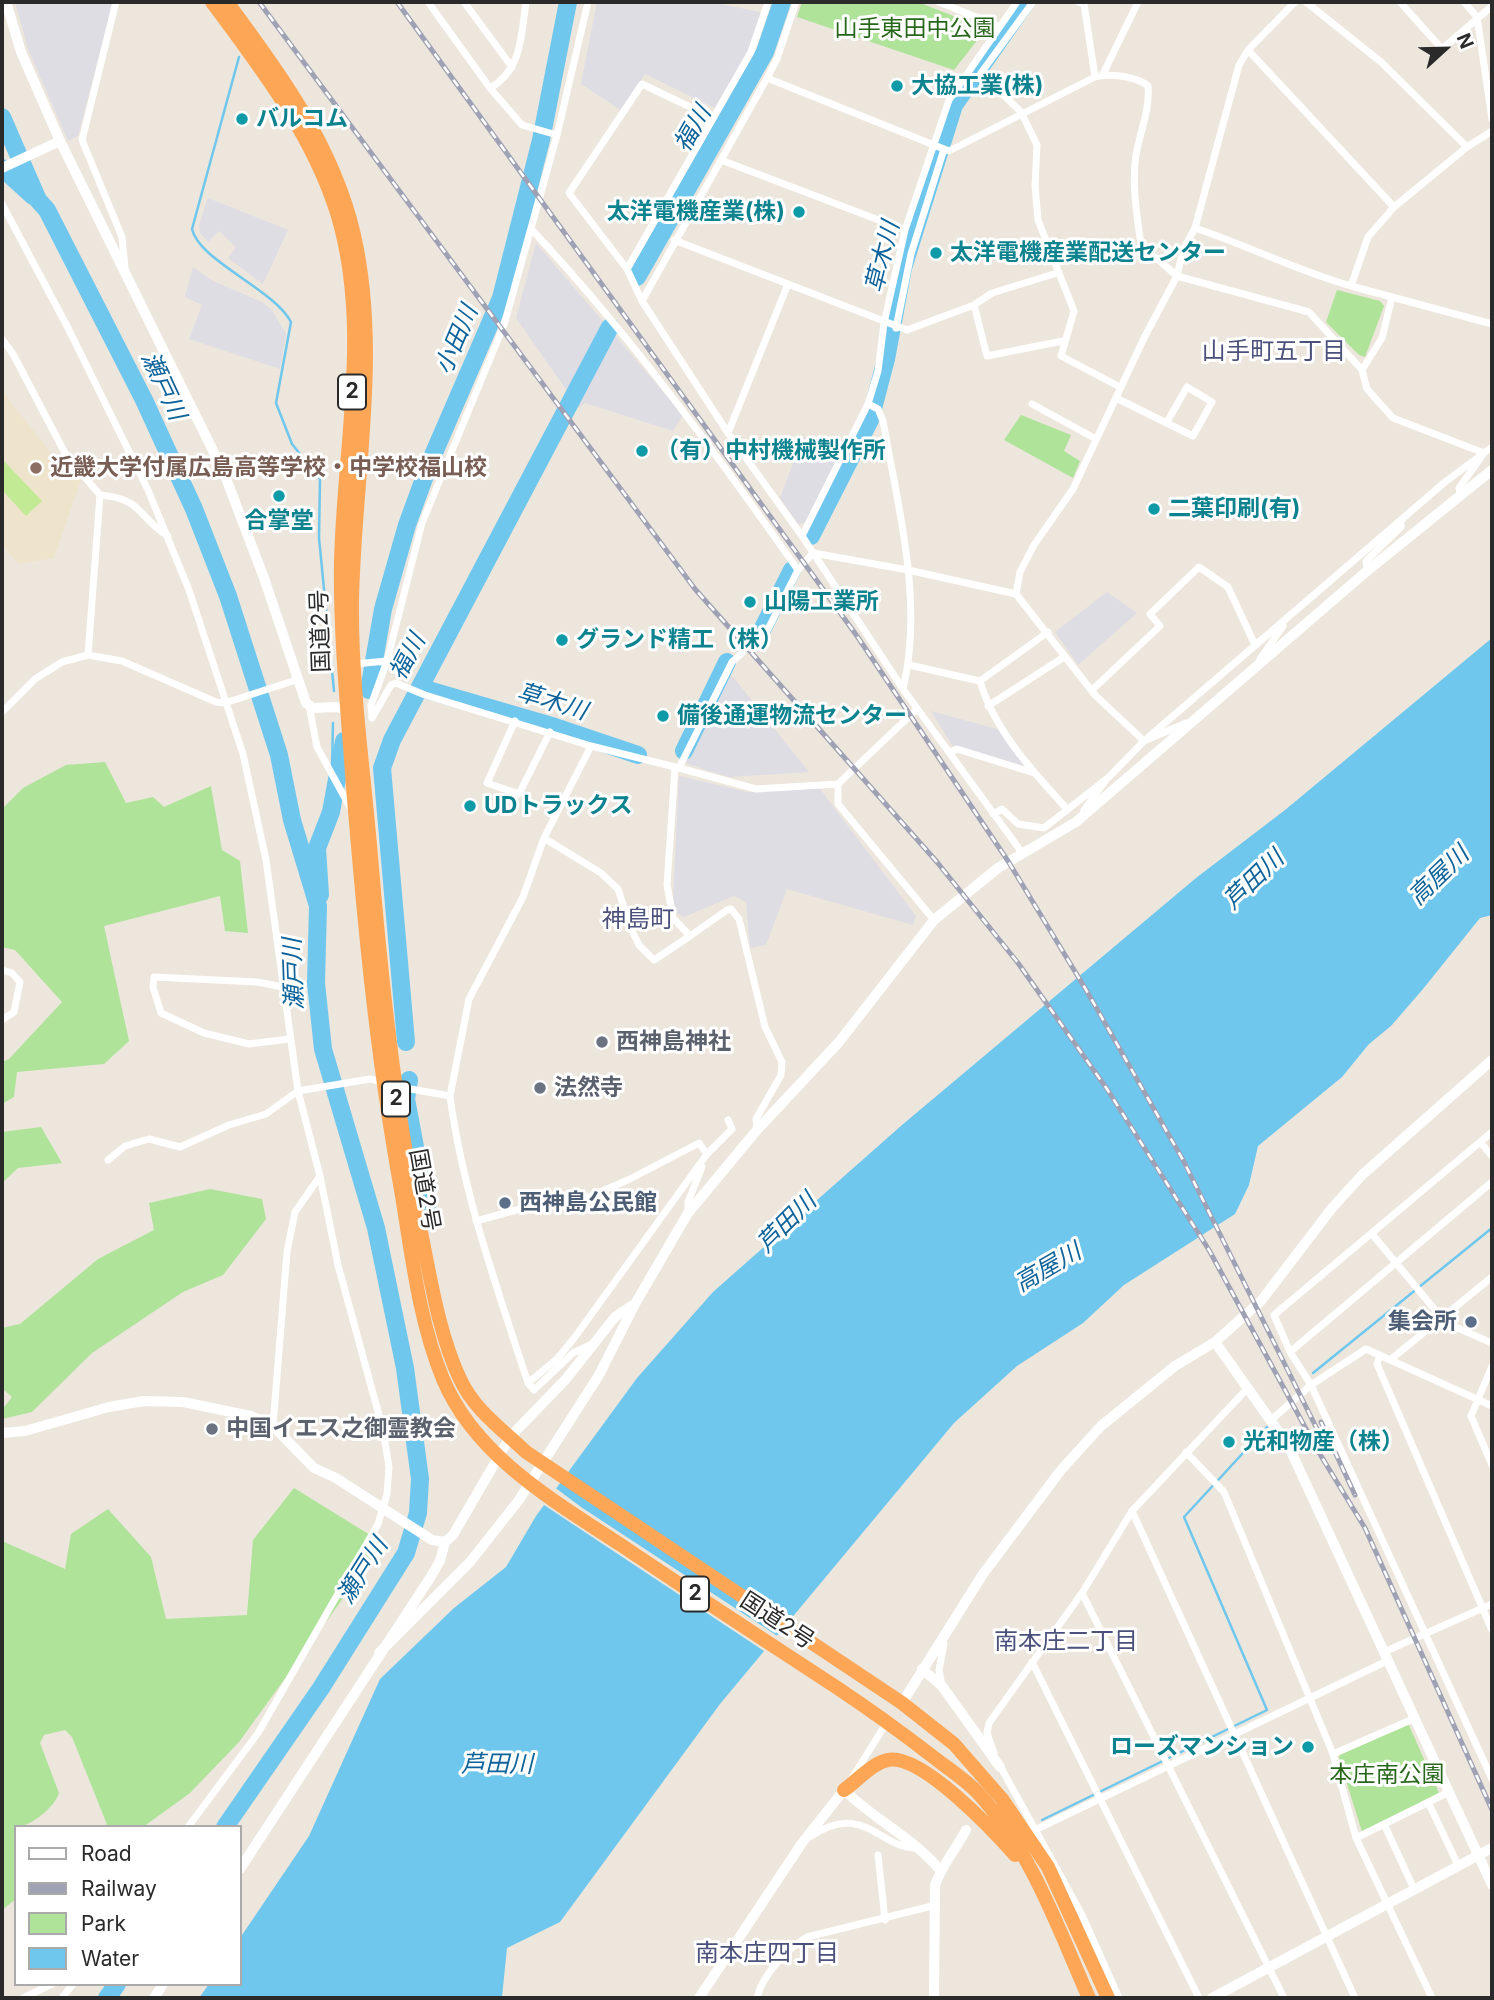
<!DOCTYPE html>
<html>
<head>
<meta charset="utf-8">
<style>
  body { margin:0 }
  #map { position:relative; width:1494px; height:2000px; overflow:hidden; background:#ece6dc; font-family:Inter,sans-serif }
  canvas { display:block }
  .frame { position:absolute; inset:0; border:4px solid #2a2a2a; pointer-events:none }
  .legend { position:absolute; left:14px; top:1825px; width:228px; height:161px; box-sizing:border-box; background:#fff; border:2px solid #aaa; margin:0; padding:9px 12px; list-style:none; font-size:21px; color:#2a2a2a }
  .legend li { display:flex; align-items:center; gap:14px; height:35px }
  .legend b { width:35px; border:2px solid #aaa }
  .north { position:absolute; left:1410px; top:14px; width:70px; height:70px; -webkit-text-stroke:5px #fff; paint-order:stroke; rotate:68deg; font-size:19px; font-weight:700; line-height:28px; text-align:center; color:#2a2a2a }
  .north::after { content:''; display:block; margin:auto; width:24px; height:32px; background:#2a2a2a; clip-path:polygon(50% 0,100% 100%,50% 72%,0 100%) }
</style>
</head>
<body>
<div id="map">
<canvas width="1494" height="2000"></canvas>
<div class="frame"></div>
<ul class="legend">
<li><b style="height:9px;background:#fff"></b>Road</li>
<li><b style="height:9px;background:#9fa1b4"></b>Railway</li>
<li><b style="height:19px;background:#aee399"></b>Park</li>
<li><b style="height:19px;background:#6fc7ee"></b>Water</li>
</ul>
<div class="north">N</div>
</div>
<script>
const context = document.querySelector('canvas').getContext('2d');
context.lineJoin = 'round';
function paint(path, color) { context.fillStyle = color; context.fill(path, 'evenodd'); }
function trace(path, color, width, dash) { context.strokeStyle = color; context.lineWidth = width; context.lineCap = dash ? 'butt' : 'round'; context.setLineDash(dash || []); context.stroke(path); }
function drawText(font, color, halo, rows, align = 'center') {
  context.font = font + ' Inter,"Noto Sans JP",sans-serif'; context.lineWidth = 6; context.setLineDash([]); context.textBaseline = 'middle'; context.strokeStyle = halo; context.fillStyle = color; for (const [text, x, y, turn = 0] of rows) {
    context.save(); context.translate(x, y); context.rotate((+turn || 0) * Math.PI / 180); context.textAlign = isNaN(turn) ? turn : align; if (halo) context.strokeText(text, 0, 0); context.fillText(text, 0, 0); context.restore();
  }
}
paint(new Path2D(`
  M15 2H113L78 136 68 141 28 49Z
  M597 2H712L764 13 748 51 715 108 645 74 622 111 581 84Z
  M208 198 288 230 263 284 228 258 236 247 219 231 208 242 200 233 199 225Z
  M536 243 683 415 673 431 585 403 579 408 516 318Z
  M193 267 213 281 262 302 272 310 286 334 280 369 189 339 202 305 185 297Z
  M803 437 842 451 806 523 798 524 780 498Z
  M1107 592 1137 613 1078 665 1055 632Z
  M726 668 809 772 729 777 681 762Z
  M931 711 1004 731 1029 767 952 745Z
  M679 776 748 792 817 785 916 916 913 925 787 889 766 945 750 948 746 902 734 896 684 917 677 913 673 900Z`), '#dfdde4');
paint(new Path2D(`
  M2 391 50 452 81 480 54 558 19 564 2 546Z`), '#eee4cb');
paint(new Path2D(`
  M802 2H918L986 29 954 70 797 17Z
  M1337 290 1380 301 1384 306 1365 357 1359 355 1326 322Z
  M1021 415 1071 435 1064 451 1080 461 1073 478 1004 440Z
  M105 762 126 803 153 797 164 807 211 786 222 850 240 861 248 933 225 931 220 896 104 926 129 1041 104 1064 17 1072 14 1097 2 1104V1062L9 1059 62 1002 15 950 2 947V809L23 788 66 765Z
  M41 1127 62 1163 18 1168 2 1183V1132Z
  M210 1189 262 1199 266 1219 223 1275 183 1292 92 1353 32 1412 2 1419V1410L12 1397 2 1388V1328L20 1324 98 1259 154 1230 149 1203Z
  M294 1488 383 1543 239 1742 190 1793 143 1827H108L72 1737 65 1730 44 1735 40 1743 59 1793C55 1807 30 1827 16 1827V1899L2 1910V1541L65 1569 71 1534 108 1509 151 1557 166 1619 247 1615 253 1540Z
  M1408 1723 1439 1793 1362 1832 1339 1758 1340 1752Z`), '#aee399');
paint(new Path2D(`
  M2 459 42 501 26 516 2 490Z`), '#c2ea94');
paint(new Path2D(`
  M1492 638V915L1480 918 1423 989 1391 1026 1369 1044 1342 1077 1258 1146 1249 1185 1235 1214 1124 1285 1083 1323 1017 1366 954 1423 720 1704 560 1922 507 1948 502 1997 199 1998 209 1984H240V1938L309 1836 380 1679 454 1608 506 1567 536 1516 637 1378 713 1292 902 1125 1196 878 1285 810Z`), '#6fc7ee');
paint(new Path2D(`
  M553 1486 581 1507 779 1637 767 1653 541 1503Z`), '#ece6dc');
trace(new Path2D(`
  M239 57 192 229C199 261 274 289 291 322L276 403 292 444 320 479 319 538 334 691
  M332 768 333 723
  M332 779V804
  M1313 1373 1492 1228
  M1042 1820 1267 1710 1184 1517 1267 1427`), '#6fc7ee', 2.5);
trace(new Path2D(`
  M2 117 38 200 47 210 144 400 194 509 228 596 279 755 292 820 318 906 316 983 323 1049 376 1228 405 1368 420 1479 418 1513 406 1553 321 1688 225 1827
  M2 168 33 196
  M637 277 765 52 782 2
  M811 536 870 420 886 359 903 268 954 105 1026 2
  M757 640 792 570
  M421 688 555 727 638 755
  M369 690 383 609 407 525 430 462 501 298 541 140 568 2
  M684 751 727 662
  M320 895 317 848 331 812 344 741
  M406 1042 382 768 392 740 610 327
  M409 1080 406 1099 428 1216 424 1217
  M107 1998 117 1984`), '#6fc7ee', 18);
trace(new Path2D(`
  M116 2 82 140 122 237 125 268
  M428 2 490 88 522 125 557 135
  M464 2 512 67
  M939 2 998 26
  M1033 2 981 73 1021 112 1037 145 1035 186 1038 220 1074 311 1061 356 1120 387
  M1078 2 1084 4 1095 77
  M1306 2 1381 62 1467 147 1492 131
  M1400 2 1442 49 1492 6
  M1464 2 1477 17 1492 119
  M1248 50 1394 207
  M1103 74 1138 2
  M767 78 949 151 1095 77C1108 73 1136 76 1148 86 1150 111 1140 131 1136 155 1131 186 1138 221 1142 252
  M490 88C522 70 521 36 526 2
  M713 118 642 84 569 193 627 269 642 301 728 433 802 536 903 689 1023 854
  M1467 147 1394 207 1368 237 1351 286 1492 324
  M721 160 905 230
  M2 204 68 328 148 490 189 590 243 754 266 860 298 1091 320 1176 338 1265 383 1430 389 1467 387 1494 378 1524 258 1733 188 1827
  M1195 228 1239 65 1248 50 1295 2
  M533 231C631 336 715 452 798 570L813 553 908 570 1016 594
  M674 240 907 330 974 305 992 293 1057 273
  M1054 258 1089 246 1142 252 1155 257 1177 276 1309 312 1362 370 1367 389 1393 418 1484 453 1459 488 1461 495
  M627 269 751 52 768 2
  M642 301 767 78 777 59 796 2
  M974 305 987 356 1063 341
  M896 328 911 254 944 149
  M2 339 13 354 66 455 100 495C144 499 137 517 168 536
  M1362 370 1382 338 1392 297
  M1116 398 1193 436 1212 402 1187 387 1167 422
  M868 404 878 409 883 421C898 507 924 602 903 689
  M1032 404 1096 439
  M728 433 788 284
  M802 536 868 404 878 371 884 323 905 230 949 100 1017 2
  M1367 571 1366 561 1401 527V520
  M755 645 762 641 798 570
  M88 655 100 495
  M1260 659 1283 626
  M354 664 387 661 422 523 504 325 557 135 588 2
  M909 665 980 681 1048 632
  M980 681C994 730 1033 772 1067 809
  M1092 690 1160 626 1150 614 1199 567 1228 587 1255 645
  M309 705 317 747 351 809
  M988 706 1064 657
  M917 709 838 784V804L934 920
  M2 712 35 679 62 662 88 655 122 661 216 702 225 703 299 679
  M372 718 391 685 396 683 425 695 591 746 679 768 732 662 742 653
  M372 718 371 705 387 661
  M515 721 487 783 519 794 550 732
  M1186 723 1144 741 1095 695 1016 594 1020 572 1034 545 1073 489 1145 336 1177 276 1183 250 1195 228C1249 246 1297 271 1351 286
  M951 752 957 749 1034 773
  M675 768 667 885 673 918 690 936 727 910 731 909 739 919 765 1027 782 1062 781 1075 756 1119 757 1130
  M679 768 756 789 838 784
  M1084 810 1106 780
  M993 814 1002 809 1018 824 1044 828 1109 777 1144 741 1445 482 1492 447
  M544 838 601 873 618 889 631 929 639 945 654 960 690 936
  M2 970 12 973 20 982 14 1012 2 1020
  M283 987 257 982 154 977 153 987 161 1013 204 1033 249 1044 289 1039
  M394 1086 450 1096C463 1194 497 1288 528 1383L557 1359 575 1337 707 1154 732 1129 728 1120
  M450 1096 469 999 523 897 544 838 591 746
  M1480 1142 1492 1156
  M108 1160 125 1146 149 1139 180 1147 229 1125 266 1114 298 1091 370 1079 383 1082
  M1492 1182 1290 1352 1311 1385 1492 1779
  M688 1212V1202L702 1167
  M476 1221 531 1206 581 1200 628 1180 699 1143 707 1154
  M1372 1234 1446 1323 1492 1343
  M1290 1352 1274 1315 1492 1132
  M1380 1355 1377 1364 1492 1630
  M1390 1360 1492 1277
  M1492 1366 1471 1416 1492 1465
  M528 1383 534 1390 573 1353 592 1344
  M1271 1420 1311 1385 1366 1349 1492 1406
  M273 1426 287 1252 295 1212 320 1176
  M1186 1452 1224 1492 1333 1754 1356 1838 1432 1998
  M1132 1511 1355 1998
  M1082 1593 1284 1998
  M1384 1652 1492 1604
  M1032 1662 1199 1998
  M942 1686 939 1670 944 1644
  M994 1753 987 1733 989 1723 1082 1593 1132 1511 1246 1390
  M1333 1754 1413 1719
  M999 1764 1082 1915 1119 1998
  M852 1778 887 1722
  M1428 1802 1458 1865
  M1384 1824 1414 1889
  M1037 1829 1387 1661
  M811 1836C865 1801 879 1849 917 1848
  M1356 1838 1449 1792
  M878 1855 885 1920
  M23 1998 52 1984
  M62 1998 73 1984
  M757 1998C762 1975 787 1949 807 1937L936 1905`), '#fff', 7);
trace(new Path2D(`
  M6 2 21 52 60 141 224 473 264 578 306 703 313 708 337 707 352 712
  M2 168 60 141
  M1215 1342 1288 1445 1492 1885
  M2 1433 25 1431 109 1407 144 1401 183 1402 251 1416 273 1426 314 1468 336 1478 432 1540 445 1542 453 1535 510 1437 566 1379 615 1317 633 1305
  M379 1653 470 1562 519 1500 599 1375 635 1304 688 1213 757 1130 839 1042 934 920 998 868 1076 822 1367 571 1492 470
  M922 1669 942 1686 1000 1767
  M902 1703 983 1574 1061 1470 1101 1426 1175 1366 1215 1342 1261 1301 1332 1208 1362 1175 1492 1060
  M240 1869 430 1578 440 1561 445 1542
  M154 1998 163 1984
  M699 1998 802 1843 844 1790C875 1820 913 1838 940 1870
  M934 1998 935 1885C942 1865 956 1849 966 1830
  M1212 1998 1492 1848`), '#fff', 10);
trace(new Path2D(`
  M212 2C261 68 312 134 337 213 372 328 343 448 341 564 340 639 348 713 353 787 364 921 376 1052 400 1184 411 1248 418 1319 443 1379 475 1456 554 1501 621 1545 692 1593 764 1640 836 1687 869 1709 901 1732 932 1756 947 1768 965 1779 978 1793 1032 1852 1057 1926 1089 1998
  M227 2C280 73 334 147 354 235 381 354 354 480 352 601 351 682 363 765 370 845 381 976 394 1104 421 1232 431 1281 439 1334 460 1379 475 1411 502 1429 526 1452L902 1703 954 1744 1002 1799 1048 1867 1108 1998
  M844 1790C857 1781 872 1763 888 1760 921 1753 994 1831 1015 1855`), '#fda656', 14);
const rail = new Path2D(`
  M259 2 695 589 937 862 1018 963 1107 1089 1209 1250 1318 1451 1365 1528 1492 1810
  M397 2 857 636 1008 861 1085 988 1183 1160 1320 1435
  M1321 1422 1355 1495`);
trace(rail, '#9fa1b4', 5);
trace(rail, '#fff', 2.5, [8]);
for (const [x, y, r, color] of [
  [897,86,7,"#0f9aa8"],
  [242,119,7,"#0f9aa8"],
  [799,212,7,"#0f9aa8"],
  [936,253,7,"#0f9aa8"],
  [642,451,7,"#0f9aa8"],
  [36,468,7,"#8d6e63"],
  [279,496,7,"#0f9aa8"],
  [1154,509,7,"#0f9aa8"],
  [750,602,7,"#0f9aa8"],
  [562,640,7,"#0f9aa8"],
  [663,716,7,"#0f9aa8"],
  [470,806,7,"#0f9aa8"],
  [602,1042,7,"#6b7280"],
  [540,1088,7,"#6b7280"],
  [505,1203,7,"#5c6f8a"],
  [1471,1322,7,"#5c6f8a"],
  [212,1429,7,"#6b7280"],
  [1229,1442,7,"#0f9aa8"],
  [1308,1747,7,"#0f9aa8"]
]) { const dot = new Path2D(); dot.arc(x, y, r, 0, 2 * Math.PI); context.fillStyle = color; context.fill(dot); trace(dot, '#fff', 2.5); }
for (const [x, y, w] of [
  [352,392,28],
  [396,1099,28],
  [695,1594,28]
]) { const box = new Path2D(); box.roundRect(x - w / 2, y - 17.5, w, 35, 5); context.fillStyle = '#fff'; context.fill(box); trace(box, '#2a2a2a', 2); }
drawText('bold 21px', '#2a2a2a', null, [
  ["2",352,392],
  ["2",396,1099],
  ["2",695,1594]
]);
drawText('23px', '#27671a', '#fff', [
  ["山手東田中公園",915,29],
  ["本庄南公園",1387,1775]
]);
drawText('bold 23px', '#0d838f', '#fff', [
  ["大協工業(株)",911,86],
  ["バルコム",256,119],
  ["太洋電機産業(株)",785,212,"right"],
  ["太洋電機産業配送センター",950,253],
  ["（有）中村機械製作所",656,451],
  ["二葉印刷(有)",1168,509],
  ["合掌堂",279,521,"center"],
  ["山陽工業所",764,602],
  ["グランド精工（株）",576,640],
  ["備後通運物流センター",677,716],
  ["UDトラックス",484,806],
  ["光和物産（株）",1243,1442],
  ["ローズマンション",1294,1747,"right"]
], 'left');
drawText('bold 23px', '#785e54', '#fff', [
  ["近畿大学付属広島高等学校・中学校福山校",50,468]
], 'left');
drawText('23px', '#2a2a2a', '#fff', [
  ["国道2号",321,631,-92],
  ["国道2号",424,1190,80],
  ["国道2号",777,1621,33]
]);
drawText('bold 23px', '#5b616d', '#fff', [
  ["西神島神社",616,1042],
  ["法然寺",554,1088],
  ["中国イエス之御霊教会",226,1429]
], 'left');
drawText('bold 23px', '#4e5e75', '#fff', [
  ["西神島公民館",519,1203],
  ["集会所",1457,1322,"right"]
], 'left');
drawText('italic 24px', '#0e649a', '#fff', [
  ["福川",693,129,-60],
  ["草木川",883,257,-76],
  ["小田川",457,340,-67],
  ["瀬戸川",163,386,65],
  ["福川",408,657,-62],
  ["草木川",552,702,17],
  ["高屋川",1439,876,-44],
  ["芦田川",1254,880,-44],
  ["瀬戸川",294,974,-92],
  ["芦田川",787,1223,-45],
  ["高屋川",1048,1268,-30],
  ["瀬戸川",363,1571,-58],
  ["芦田川",497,1765]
]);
drawText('24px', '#4b517b', '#fff', [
  ["山手町五丁目",1274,352],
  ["神島町",638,920],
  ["南本庄二丁目",1066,1642],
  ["南本庄四丁目",767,1954]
]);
</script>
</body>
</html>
